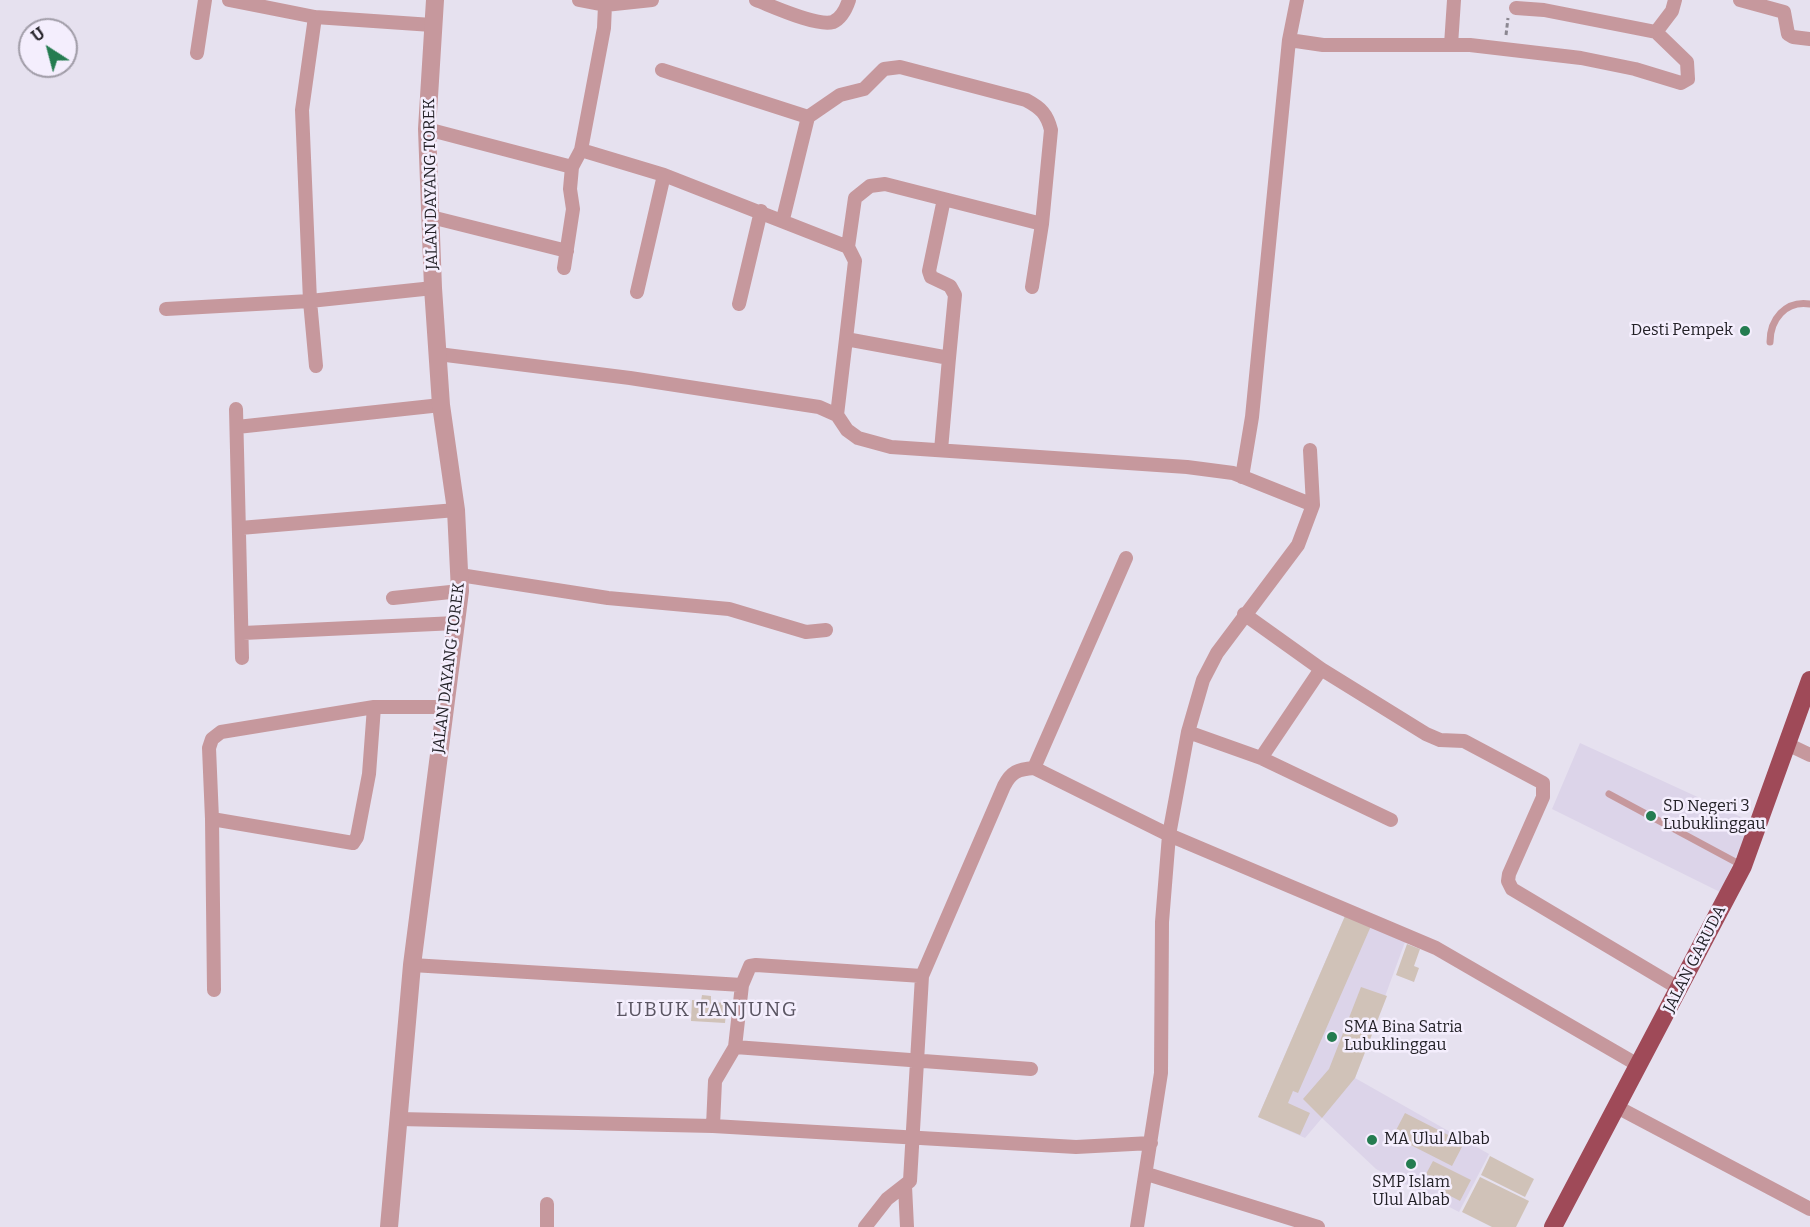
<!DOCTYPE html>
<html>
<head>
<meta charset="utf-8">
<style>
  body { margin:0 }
  #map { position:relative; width:1810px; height:1227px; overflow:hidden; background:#e6e1ef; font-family:Bitter,serif }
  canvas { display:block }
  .north { position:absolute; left:18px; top:18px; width:60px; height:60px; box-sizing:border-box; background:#f4eefd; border:2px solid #a09ca7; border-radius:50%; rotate:324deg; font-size:16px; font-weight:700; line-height:24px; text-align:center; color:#232127 }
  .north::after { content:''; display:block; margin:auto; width:21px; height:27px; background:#247c50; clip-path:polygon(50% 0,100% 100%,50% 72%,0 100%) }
</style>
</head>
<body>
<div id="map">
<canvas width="1810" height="1227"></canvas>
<div class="north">U</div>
</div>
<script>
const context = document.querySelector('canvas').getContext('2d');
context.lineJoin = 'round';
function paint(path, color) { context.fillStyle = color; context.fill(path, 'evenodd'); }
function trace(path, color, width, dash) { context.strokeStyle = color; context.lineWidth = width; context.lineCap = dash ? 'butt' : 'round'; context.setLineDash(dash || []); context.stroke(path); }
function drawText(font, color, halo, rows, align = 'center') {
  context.font = font + ' Bitter,serif'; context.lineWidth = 5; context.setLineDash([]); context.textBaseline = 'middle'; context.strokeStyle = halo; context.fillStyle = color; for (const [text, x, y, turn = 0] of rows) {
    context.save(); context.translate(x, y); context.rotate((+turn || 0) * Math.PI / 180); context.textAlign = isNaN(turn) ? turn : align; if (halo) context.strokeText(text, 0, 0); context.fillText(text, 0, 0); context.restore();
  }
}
paint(new Path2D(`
  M1580 743 1752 822 1720 892 1552 809Z
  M1345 916 1405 942 1355 1078 1489 1154 1459 1212 1376 1169 1322 1118 1305 1138 1258 1117Z`), '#dcd4e9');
paint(new Path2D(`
  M1345 916 1371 926 1298 1093 1293 1091 1288 1103 1310 1113 1300 1135 1258 1117Z
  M1407 944 1420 949 1414 966 1419 968 1414 982 1396 975Z
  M1361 987 1387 996 1355 1078 1322 1118 1303 1099 1329 1069Z
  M702 995 711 996V1002L727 1003 725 1023 691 1021 692 1000 701 1001Z
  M1405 1113 1464 1143 1452 1166 1393 1136Z
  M1490 1156 1534 1179 1525 1197 1481 1175Z
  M1433 1161 1471 1180 1460 1201 1435 1188 1439 1181 1426 1174Z
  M1480 1177 1529 1201 1516 1227H1492L1462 1212Z`), '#d0c2b8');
trace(new Path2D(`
  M1506 35 1508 18`), '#8b8791', 3, [4.5, 3]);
trace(new Path2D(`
  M1770 342C1770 320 1785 300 1810 304
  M1609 794 1743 866`), '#c6989d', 7);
trace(new Path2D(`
  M229 0 315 17 432 25
  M579 0 605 5 652 0
  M756 0C772 6 817 27 833 22 842 18 846 9 849 0
  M1740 0 1784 12 1788 34 1793 37 1810 39
  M605 5 604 28 581 150 664 175 848 247 855 261 846 339 949 358 941 450
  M1516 8 1544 10 1656 32 1672 11 1675 0
  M315 17 302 110 310 301 316 366
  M1289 40 1297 0
  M1451 45 1454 0
  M197 53 205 0
  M662 70 808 117
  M427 129 572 167
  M944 199 929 271 931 277 950 286 955 295 949 358
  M431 217 567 251
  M783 219 808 117 840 95 864 89 884 69 900 67 1026 100C1041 108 1047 114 1051 130L1042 224 1032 287
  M848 247 855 198 870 186 885 184 1042 224
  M564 268 573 209 570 189 572 167 581 150
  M637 292 664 175
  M739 304 761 211
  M166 309 310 301 433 288
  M438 354 630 378 819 407 837 415 847 430 858 438 891 447 1187 467 1233 473 1313 505
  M236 409 242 658
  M837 415 846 339
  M237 427 441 405
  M1242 477 1252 417 1289 40 1323 45H1470L1581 58 1635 69 1681 83 1688 79 1687 62 1656 32
  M240 528 456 510
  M460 575 608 598 729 609 806 632 826 630
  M393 598 460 591
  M1244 614 1321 669 1426 734 1440 740 1464 741 1543 783V797L1509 874 1508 881 1512 889 1680 989
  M243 633 456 623
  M374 707 369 774 357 837 353 843 212 819 209 748 212 739 221 732 374 707H444
  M1188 732 1261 758 1391 820
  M1787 744 1810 755
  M1261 758 1321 669
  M1034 768 1126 558
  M212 819 214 990
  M412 965 742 985
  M735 1047 1031 1069
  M1617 1107 1810 1209
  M399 1119 713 1126 1076 1147 1151 1143
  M713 1126 715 1081 735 1047 742 985 750 966 756 965 922 976
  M1147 1174 1318 1227
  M905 1186 907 1227
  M547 1227V1204
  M865 1227 887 1199 910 1181 922 976 1004 786C1011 772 1018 769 1034 768L1169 835 1436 948 1638 1065
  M1137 1227 1161 1073 1162 922 1169 835 1188 732 1203 680 1217 653 1298 545 1313 505 1310 450`), '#c6989d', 14);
trace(new Path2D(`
  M389 1227 412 965 460 591 456 510 441 405 433 288 427 129 435 0`), '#c6989d', 18);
trace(new Path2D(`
  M1553 1227 1743 866 1810 680`), '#9f4a58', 18);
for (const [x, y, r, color] of [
  [1745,331,6,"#247c50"],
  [1651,816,6,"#247c50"],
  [1332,1037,6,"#247c50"],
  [1372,1140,6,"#247c50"],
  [1411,1164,6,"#247c50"]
]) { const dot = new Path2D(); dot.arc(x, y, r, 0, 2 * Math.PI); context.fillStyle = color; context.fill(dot); trace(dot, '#f4eefd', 2); }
drawText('16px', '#232127', '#f4eefd', [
  ["JALAN DAYANG TOREK",431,184,-91],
  ["JALAN DAYANG TOREK",449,668,-83],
  ["JALAN GARUDA",1695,959,-63]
]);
drawText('16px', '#232127', '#f4eefd', [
  ["Desti Pempek",1733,331,"right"],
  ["SD Negeri 3",1663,807],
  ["Lubuklinggau",1663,825],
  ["SMA Bina Satria",1344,1028],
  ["Lubuklinggau",1344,1046],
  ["MA Ulul Albab",1384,1140],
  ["SMP Islam",1411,1183,"center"],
  ["Ulul Albab",1411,1201,"center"]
], 'left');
context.letterSpacing = '1.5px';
drawText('20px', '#5a5562', '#f4eefd', [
  ["LUBUK TANJUNG",707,1010]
]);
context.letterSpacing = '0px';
</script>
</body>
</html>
